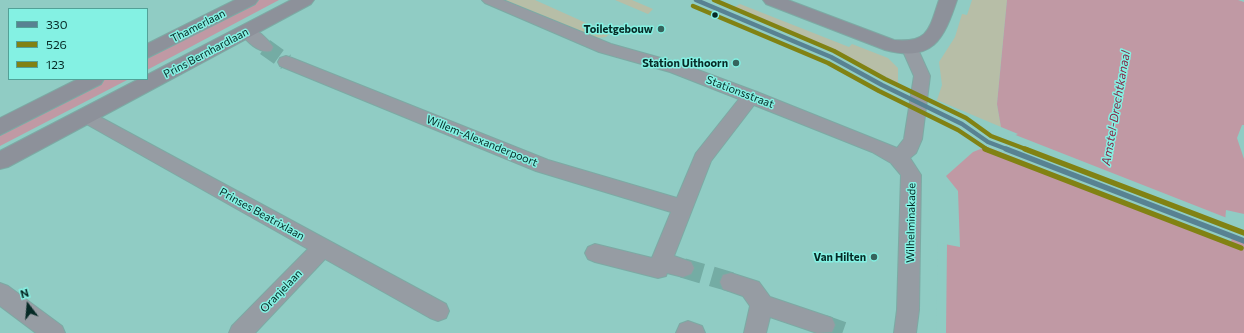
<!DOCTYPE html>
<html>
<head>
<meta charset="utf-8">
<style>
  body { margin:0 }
  #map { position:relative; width:1244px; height:333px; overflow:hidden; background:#90ccc4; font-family:Commissioner,sans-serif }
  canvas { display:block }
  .legend { position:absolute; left:8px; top:8px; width:140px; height:72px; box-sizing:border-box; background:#84f1e3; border:1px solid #52a197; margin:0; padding:5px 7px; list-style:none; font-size:12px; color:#062a26 }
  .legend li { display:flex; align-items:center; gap:8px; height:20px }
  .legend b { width:20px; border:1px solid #52a197 }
  .north { position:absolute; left:8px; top:285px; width:40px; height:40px; -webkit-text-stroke:3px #84f1e3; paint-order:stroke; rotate:344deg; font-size:11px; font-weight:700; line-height:16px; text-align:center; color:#062a26 }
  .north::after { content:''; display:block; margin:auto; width:14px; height:18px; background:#062a26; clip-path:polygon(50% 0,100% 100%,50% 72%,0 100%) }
</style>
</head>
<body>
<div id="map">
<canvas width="1244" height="333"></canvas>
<ul class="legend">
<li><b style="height:5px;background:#588292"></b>330</li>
<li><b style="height:5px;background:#818213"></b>526</li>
<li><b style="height:5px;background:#818213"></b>123</li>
</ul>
<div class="north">N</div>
</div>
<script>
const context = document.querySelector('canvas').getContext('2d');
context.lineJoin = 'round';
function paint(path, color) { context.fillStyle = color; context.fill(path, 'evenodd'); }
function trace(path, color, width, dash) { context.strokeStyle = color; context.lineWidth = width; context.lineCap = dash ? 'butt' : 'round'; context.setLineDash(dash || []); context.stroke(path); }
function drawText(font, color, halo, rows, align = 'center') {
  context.font = font + ' Commissioner,sans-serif'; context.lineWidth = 3; context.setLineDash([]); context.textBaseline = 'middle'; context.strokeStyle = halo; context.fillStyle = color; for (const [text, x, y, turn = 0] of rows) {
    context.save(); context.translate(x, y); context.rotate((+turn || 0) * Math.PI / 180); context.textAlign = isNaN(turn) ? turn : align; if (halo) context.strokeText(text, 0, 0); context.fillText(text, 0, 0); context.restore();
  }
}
paint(new Path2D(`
  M505 0H535L604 31 612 25 615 28 606 37 595 38Z
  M615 0H632L653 9 648 14Z
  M972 0H1007L997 104 1001 127 937 100 942 85 939 62 955 37 962 14 967 15Z
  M740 4 849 47 852 44 888 58 898 68V83L808 38 733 8Z`), '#b7bea7');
paint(new Path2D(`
  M259 0H279L147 70V57Z
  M1007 0H1238L1244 2V125H1242L1237 138 1244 159V214L1226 210 1224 235 1244 243V333H938L939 243 960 247 958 191 946 176 973 152 1018 134 1001 127 997 104Z
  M105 79H129L0 146V133Z`), '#c099a4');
paint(new Path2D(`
  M1013 134 1227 218 1226 234 1232 236 1231 243 985 146Z
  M938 242 947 244 946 333H936Z`), '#90ccc4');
trace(new Path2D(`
  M265 47 286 62`), '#74aca4', 17, [17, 8]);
trace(new Path2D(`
  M683 268 731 282
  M824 325 847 333`), '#74aca4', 20, [20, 10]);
const street = new Path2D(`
  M482 0H503L611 44 682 64 757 92 897 148 904 139 914 76 902 49 904 45 910 44 916 45 930 76 922 139 916 153 910 158 921 175 919 310 916 333H894L897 310 901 175 891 163 872 152 754 105 711 161 674 256 691 262 694 268 691 274 683 277 667 273 666 276 658 278 595 262 588 259 585 253 588 247 595 244 652 258 671 212 536 171 280 66 278 62 280 58 286 56 292 58 548 160 677 198 696 153 739 99 670 72 599 52 485 3Z
  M247 26C256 28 268 39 273 47L271 51C259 54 246 41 239 31L241 27Z
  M87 110 446 304 449 311 446 318 438 321 430 318 325 259 255 333H229L232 326 308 249 81 121 78 116 81 111Z
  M731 273 759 282 770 297 832 318 835 325 832 332 817 333 770 317 766 333H744L750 306 743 296 723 289 720 282 723 275Z
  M0 283 8 286 62 326 65 333H36L0 306Z
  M688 321 702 326 705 333H676L680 324Z`);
const secondary = new Path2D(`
  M235 0H258L255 4 147 58V44Z
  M291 0H314L311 4 8 167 0 169V151L139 79H147V75Z
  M763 0H788L894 40C929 43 929 29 939 0H957C944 39 933 63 885 50L766 4Z
  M78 79H104L101 84 0 135V118Z`);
trace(street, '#7caaa4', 2);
trace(secondary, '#7caaa4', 2);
paint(street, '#969ca3');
paint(secondary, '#8d919a');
trace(new Path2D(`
  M696 0 831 57 882 85 962 124 988 142 1009 150`), '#588292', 4.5);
trace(new Path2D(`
  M1006 149 1244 241`), '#588292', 5.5);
trace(new Path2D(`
  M693 6 828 63 879 91 958 130 988 150`), '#818213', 4.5);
trace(new Path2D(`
  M985 149 1241 248`), '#818213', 5.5);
trace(new Path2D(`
  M714 0 834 51 885 79 966 118 991 136 1028 150`), '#818213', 4.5);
trace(new Path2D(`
  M1025 149 1244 233`), '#818213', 5.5);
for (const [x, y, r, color] of [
  [715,15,3.5,"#062a26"],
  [661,29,4,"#36635d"],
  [736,63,4,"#36635d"],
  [874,257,4,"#36635d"]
]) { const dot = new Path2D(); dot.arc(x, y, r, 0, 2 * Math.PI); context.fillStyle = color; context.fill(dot); trace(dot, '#84f1e3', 1.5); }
drawText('11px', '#062a26', '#84f1e3', [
  ["Thamerlaan",198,26,-27],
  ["Prins Bernhardlaan",206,53,-28],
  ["Stationsstraat",740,92,21],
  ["Willem-Alexanderpoort",482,141,22],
  ["Prinses Beatrixlaan",262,214,29],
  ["Wilhelminakade",911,223,-89],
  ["Oranjelaan",281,291,-46]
]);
drawText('bold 11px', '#062a26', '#84f1e3', [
  ["Toiletgebouw",653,29],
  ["Station Uithoorn",728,63],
  ["Van Hilten",866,257]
], 'right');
drawText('italic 12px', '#872646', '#84f1e3', [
  ["Amstel-Drechtkanaal",1116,108,-80]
]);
</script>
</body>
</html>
